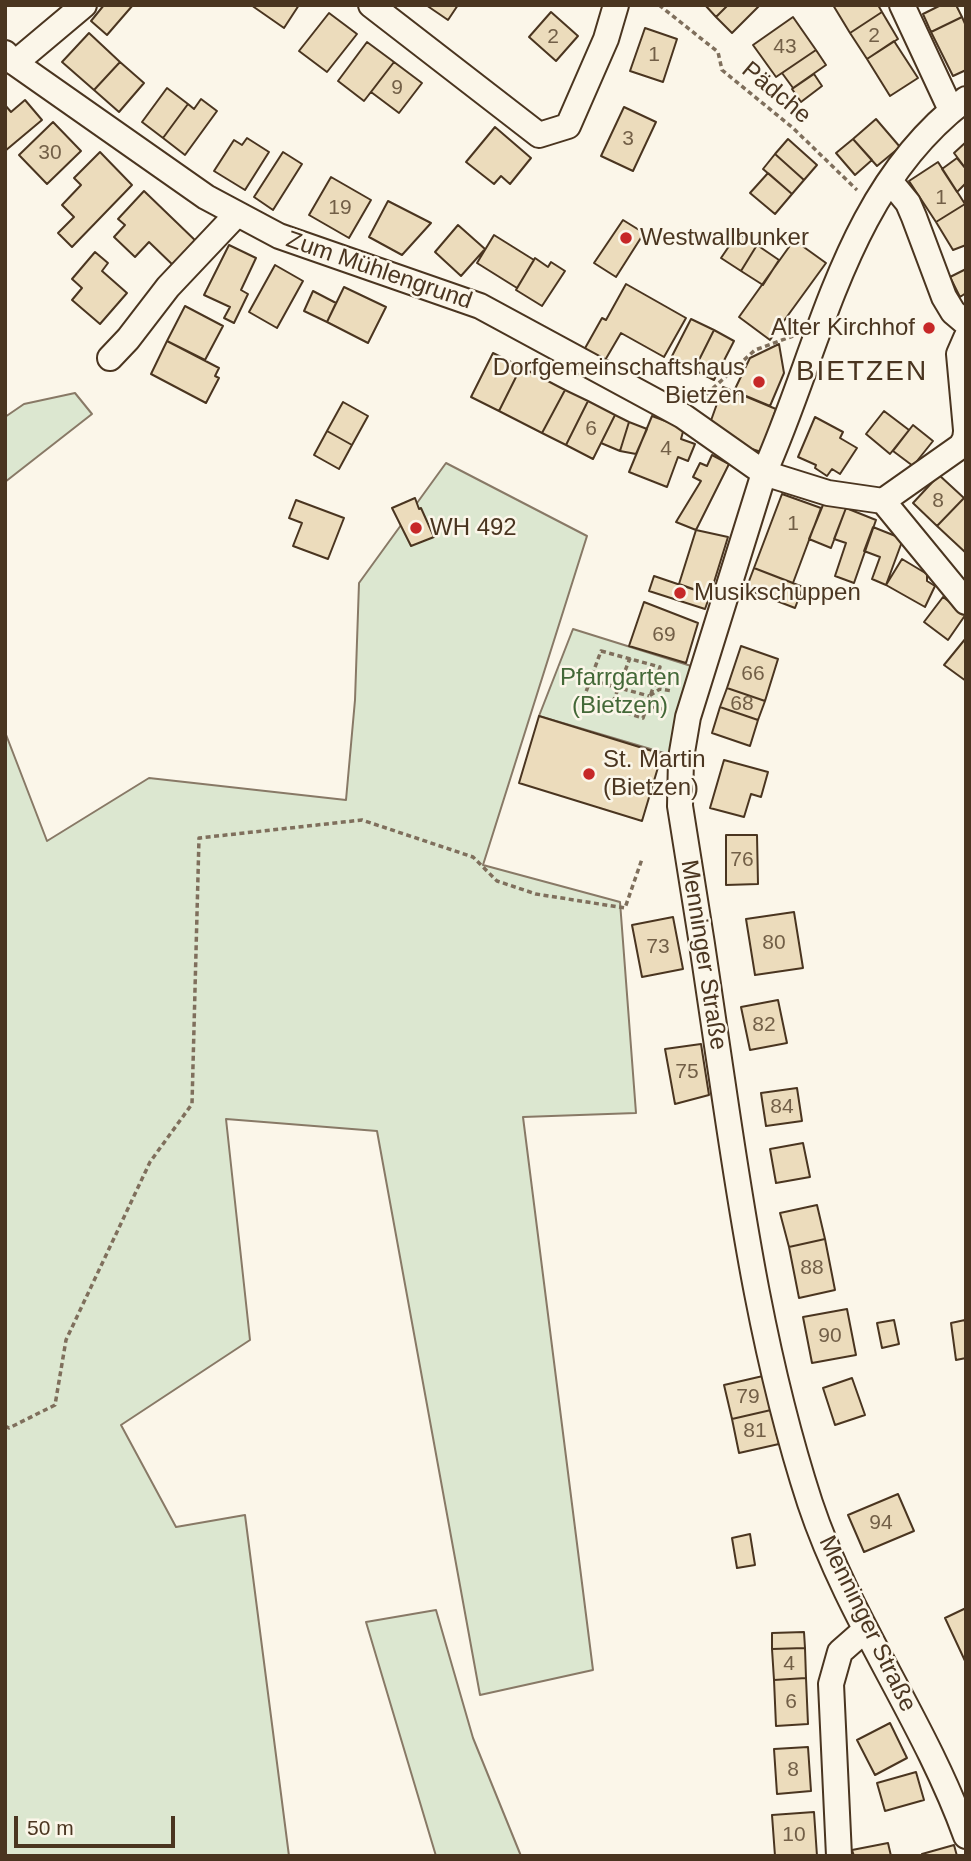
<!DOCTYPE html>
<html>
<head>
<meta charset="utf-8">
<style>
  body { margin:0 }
  #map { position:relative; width:971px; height:1861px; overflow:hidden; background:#fbf6e9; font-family:Helvetica,sans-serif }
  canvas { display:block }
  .frame { position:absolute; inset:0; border:7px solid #4a3520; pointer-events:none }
  .scale { position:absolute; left:14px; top:1816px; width:161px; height:32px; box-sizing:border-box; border:4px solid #4a3520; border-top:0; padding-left:9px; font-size:21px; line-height:24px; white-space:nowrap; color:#4a3520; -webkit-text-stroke:5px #fbf6e9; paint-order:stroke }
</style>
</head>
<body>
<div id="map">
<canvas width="971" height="1861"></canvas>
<div class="frame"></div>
<div class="scale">50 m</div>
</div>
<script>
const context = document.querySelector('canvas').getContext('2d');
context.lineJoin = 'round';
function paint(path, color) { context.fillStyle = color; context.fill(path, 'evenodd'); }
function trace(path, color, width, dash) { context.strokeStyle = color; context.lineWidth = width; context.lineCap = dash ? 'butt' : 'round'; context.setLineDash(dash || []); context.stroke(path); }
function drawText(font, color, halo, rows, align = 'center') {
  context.font = font + ' Helvetica,sans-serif'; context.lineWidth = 5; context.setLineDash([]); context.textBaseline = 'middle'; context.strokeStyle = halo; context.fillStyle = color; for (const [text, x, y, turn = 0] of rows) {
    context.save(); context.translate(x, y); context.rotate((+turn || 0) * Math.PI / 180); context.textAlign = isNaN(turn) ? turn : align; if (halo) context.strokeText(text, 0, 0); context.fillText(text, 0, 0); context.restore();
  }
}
const green = new Path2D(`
  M75 393 92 414 5 482V417L24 404Z
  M446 463 587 536 483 865 620 902 636 1113 523 1117 593 1670 480 1695 377 1131 226 1119 250 1340 121 1425 176 1527 245 1515 289 1856H5V732L47 841 149 778 346 800 355 700 359 583Z
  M573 629 704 670 681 758 539 716Z
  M436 1610 473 1738 521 1856H436L366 1622Z`);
paint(green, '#dce7d0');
trace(green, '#887966', 2);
const building = new Path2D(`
  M104 5H133L107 35 91 21Z
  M251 5H299L284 28Z
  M426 5H458L448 20Z
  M705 5H728L716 17Z
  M728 5H758L759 6 732 33 716 17Z
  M833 5H878L882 12 850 33Z
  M941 5H956L962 17 931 32 923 14Z
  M551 12 578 36 556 61 529 37Z
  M882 12 898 39 867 59 850 33Z
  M329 13 357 34 327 72 299 51Z
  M793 17 816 50 776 77 753 45Z
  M962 17 966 26V70L953 76 931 32Z
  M645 28 677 39 663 82 630 71Z
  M89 33 120 62 94 90 62 62Z
  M894 41 918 78 890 96 867 59Z
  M367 42 394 62 364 101 338 81Z
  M816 50 826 65 793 88 782 73Z
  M120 62 144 83 119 112 94 90Z
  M394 62 422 83 399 113 371 92Z
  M814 74 822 86 801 102 792 89Z
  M167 88 188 104 163 138 142 122Z
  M201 99 217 111 185 155 163 138 188 104 194 109Z
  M25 100 42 120 5 151V105L11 112Z
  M624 107 656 122 633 171 601 156Z
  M876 119 900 147 877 166 853 139Z
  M53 122 81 151 47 184 19 155Z
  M495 127 531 158 510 184 501 176 494 184 466 162Z
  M247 138 269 152 245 190 214 171 234 140 242 145Z
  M788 139 817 165 804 180 775 154Z
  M853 139 872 160 855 175 836 153Z
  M966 142V169L954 153Z
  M100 152 132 185 72 247 58 233 74 217 62 205 81 185 74 178Z
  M283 152 302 164 273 210 254 197Z
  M775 154 804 180 792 194 763 169Z
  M957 158 966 169V183L957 192 942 169Z
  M938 162 965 204 936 222 909 181Z
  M768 173 792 194 775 214 750 193Z
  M331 177 371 200 349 238 309 215Z
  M144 191 199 244 176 268 149 242 135 257 114 237 125 225 118 219Z
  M388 201 431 223 402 255 369 237Z
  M965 204 966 245 953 250 936 222Z
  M623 220 644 233 616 277 594 263Z
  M458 225 485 249 461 276 435 252Z
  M738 233 757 245 741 271 721 258Z
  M494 235 534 260 517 288 477 263Z
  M794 240 826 263 770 340 739 317Z
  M229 245 256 258 241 290 248 294 234 323 224 318 230 307 204 295Z
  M757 245 779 260 763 285 741 271Z
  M95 252 108 263 102 271 127 293 100 324 72 300 82 288 72 279Z
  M535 258 548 267 551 262 565 271 542 306 516 290Z
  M275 265 303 281 277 328 249 312Z
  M966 269V293L960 297 950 277Z
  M626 284 686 318 664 357 621 333 604 362 584 350 602 318 606 320Z
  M344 287 386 307 368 343 327 322Z
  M313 291 336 303 327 322 304 311Z
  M185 306 223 326 205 360 167 341Z
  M691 319 714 330 694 370 671 358Z
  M714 330 734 341 714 380 694 370Z
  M167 341 219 368 215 376 219 378 206 403 151 374Z
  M779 344 784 373 770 406 734 391 750 358Z
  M493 353 521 367 499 411 471 397Z
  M521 367 565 390 542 433 499 411Z
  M723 387 776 409 761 452 737 444 736 438 709 426Z
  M565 390 588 401 566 445 542 433Z
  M588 401 615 415 593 459 566 445Z
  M343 402 368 416 352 445 327 431Z
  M884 411 909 430 890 454 866 434Z
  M615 415 629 422 620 451 601 443Z
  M652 416 684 428 681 439 695 444 688 461 678 457 667 487 629 472Z
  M815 417 843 432 840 438 857 448 840 474 832 469 827 476 815 468 816 465 798 457Z
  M629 422 647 429 636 454 620 451Z
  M913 425 933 441 913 466 893 451Z
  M327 431 352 445 339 469 314 455Z
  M712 455 729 464 696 530 676 522 701 481 693 477 700 463 707 466Z
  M939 475 964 498 937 526 913 503Z
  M782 494 821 508 793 583 754 568Z
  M415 498 419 509 421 508 434 537 411 546 392 508Z
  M964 498 966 500V553L937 526Z
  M296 500 344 518 328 559 293 546 302 523 289 518Z
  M825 500 846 508 831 548 809 539Z
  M846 508 876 520 854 583 835 576 846 543 834 539Z
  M873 527 903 539 886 585 872 579 880 557 864 551Z
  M696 530 728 537 710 595 679 584Z
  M902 559 927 574V581L935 586 925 607 886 585Z
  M754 568 803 587 795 608 746 589Z
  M654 576 710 595 705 609 649 591Z
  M943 597 966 614 948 640 924 622Z
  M644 602 698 623 686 663 629 646Z
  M966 638V681L944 665Z
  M741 646 778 659 765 701 727 688Z
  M727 688 765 701 758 720 720 707Z
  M720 707 758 720 750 746 712 733Z
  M539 716 662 754 642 821 519 783Z
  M724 760 768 772 761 797 751 794 744 817 710 808Z
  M726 835H757L758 884 726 885Z
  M794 912 803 968 755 975 746 919Z
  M673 917 683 969 642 977 632 925Z
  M778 1000 787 1043 750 1050 741 1007Z
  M701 1044 709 1095 675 1104 665 1049Z
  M797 1088 802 1121 766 1126 761 1093Z
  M803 1143 810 1177 776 1183 770 1149Z
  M817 1205 825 1239 789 1247 780 1213Z
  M825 1239 835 1290 799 1298 789 1247Z
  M847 1309 856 1355 812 1363 803 1317Z
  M894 1320 899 1344 882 1348 877 1323Z
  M965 1320 966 1358 956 1360 951 1323Z
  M763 1376 771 1410 732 1419 724 1385Z
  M852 1378 865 1415 835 1425 823 1388Z
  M771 1410 779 1444 739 1453 732 1419Z
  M898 1494 914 1531 864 1552 848 1515Z
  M750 1534 755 1565 737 1568 732 1538Z
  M966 1608V1663L945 1618Z
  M804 1632 805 1648 772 1649V1633Z
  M805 1648 806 1678 774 1680 772 1649Z
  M806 1678 808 1724 776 1726 774 1680Z
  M890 1723 907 1758 875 1775 857 1740Z
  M808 1747 811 1791 777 1794 774 1749Z
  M916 1772 924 1800 885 1811 877 1783Z
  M814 1812 817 1856H775L772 1815Z
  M888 1843 891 1856H854L852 1850Z
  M954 1845 957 1856H922V1854Z`);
paint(building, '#ecdcbc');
trace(building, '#4a3520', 2);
const minor = new Path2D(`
  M371 5 539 135 568 126 606 39 616 5
  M902 5 951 110
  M5 53 15 63 206 197 279 236 480 306 683 416 764 473 828 493 883 501 966 602
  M15 63 84 5
  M966 99C845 190 822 344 764 473L688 717 681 758 680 806C695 897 709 988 722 1079 743 1222 765 1365 810 1503 849 1620 924 1720 966 1836
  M890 181 908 203 914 217 944 297 953 312 966 323
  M966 338 959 354 966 430
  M110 358 128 339 168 287 237 214
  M883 501 961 446 965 439 966 432
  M839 1856 831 1684 840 1652 865 1630`);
trace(minor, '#4a3520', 28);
trace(new Path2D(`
  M659 5 718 52 722 70 793 128 857 190
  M844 328 861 323
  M700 400 755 350 793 336
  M601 651 660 667 643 718 583 700Z
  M590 680 649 696
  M610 710 630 658
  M666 710 654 707 649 696 660 689 672 691
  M5 1426 9 1428 55 1405 66 1340 150 1162 192 1104 199 838 362 820 473 857 497 881 536 894 625 908 642 859`), '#7f6f5c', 3.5, [5, 3.5]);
trace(minor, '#fbf6e9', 24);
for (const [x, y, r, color] of [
  [626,238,7,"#c62828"],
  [929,328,7,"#c62828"],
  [759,382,7,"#c62828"],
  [416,528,7,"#c62828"],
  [680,593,7,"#c62828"],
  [589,774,7,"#c62828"]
]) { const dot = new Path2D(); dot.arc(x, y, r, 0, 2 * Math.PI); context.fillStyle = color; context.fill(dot); trace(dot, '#fbf6e9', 2.5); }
drawText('21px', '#725f47', null, [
  ["2",874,36],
  ["2",553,37],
  ["43",785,47],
  ["1",654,55],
  ["9",397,88],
  ["3",628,139],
  ["30",50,153],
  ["1",941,198],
  ["19",340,208],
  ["6",591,429],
  ["4",666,449],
  ["8",938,501],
  ["1",793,524],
  ["69",664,635],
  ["66",753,674],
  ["68",742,704],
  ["76",742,860],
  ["80",774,943],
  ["73",658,947],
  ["82",764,1025],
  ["75",687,1072],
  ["84",782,1107],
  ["88",812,1268],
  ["90",830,1336],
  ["79",748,1397],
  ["81",755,1431],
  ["94",881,1523],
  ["4",789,1664],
  ["6",791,1702],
  ["8",793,1770],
  ["10",794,1835]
]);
drawText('24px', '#4a3520', '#fbf6e9', [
  ["Pädche",776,93,40],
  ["Zum Mühlengrund",379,271,19],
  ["Menninger Straße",703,955,81],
  ["Menninger Straße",867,1624,64]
]);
drawText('24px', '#4a3520', '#fbf6e9', [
  ["Westwallbunker",640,238],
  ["Alter Kirchhof",915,328,"right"],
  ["Dorfgemeinschaftshaus",745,368,"right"],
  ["Bietzen",745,396,"right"],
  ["WH 492",430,528],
  ["Musikschuppen",694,593],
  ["St. Martin",603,760],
  ["(Bietzen)",603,788]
], 'left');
drawText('24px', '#436837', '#fbf6e9', [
  ["Pfarrgarten",620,678],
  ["(Bietzen)",620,706]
]);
context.letterSpacing = '2px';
drawText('28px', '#4a3520', '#fbf6e9', [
  ["BIETZEN",862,372]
]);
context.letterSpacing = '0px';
</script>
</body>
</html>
